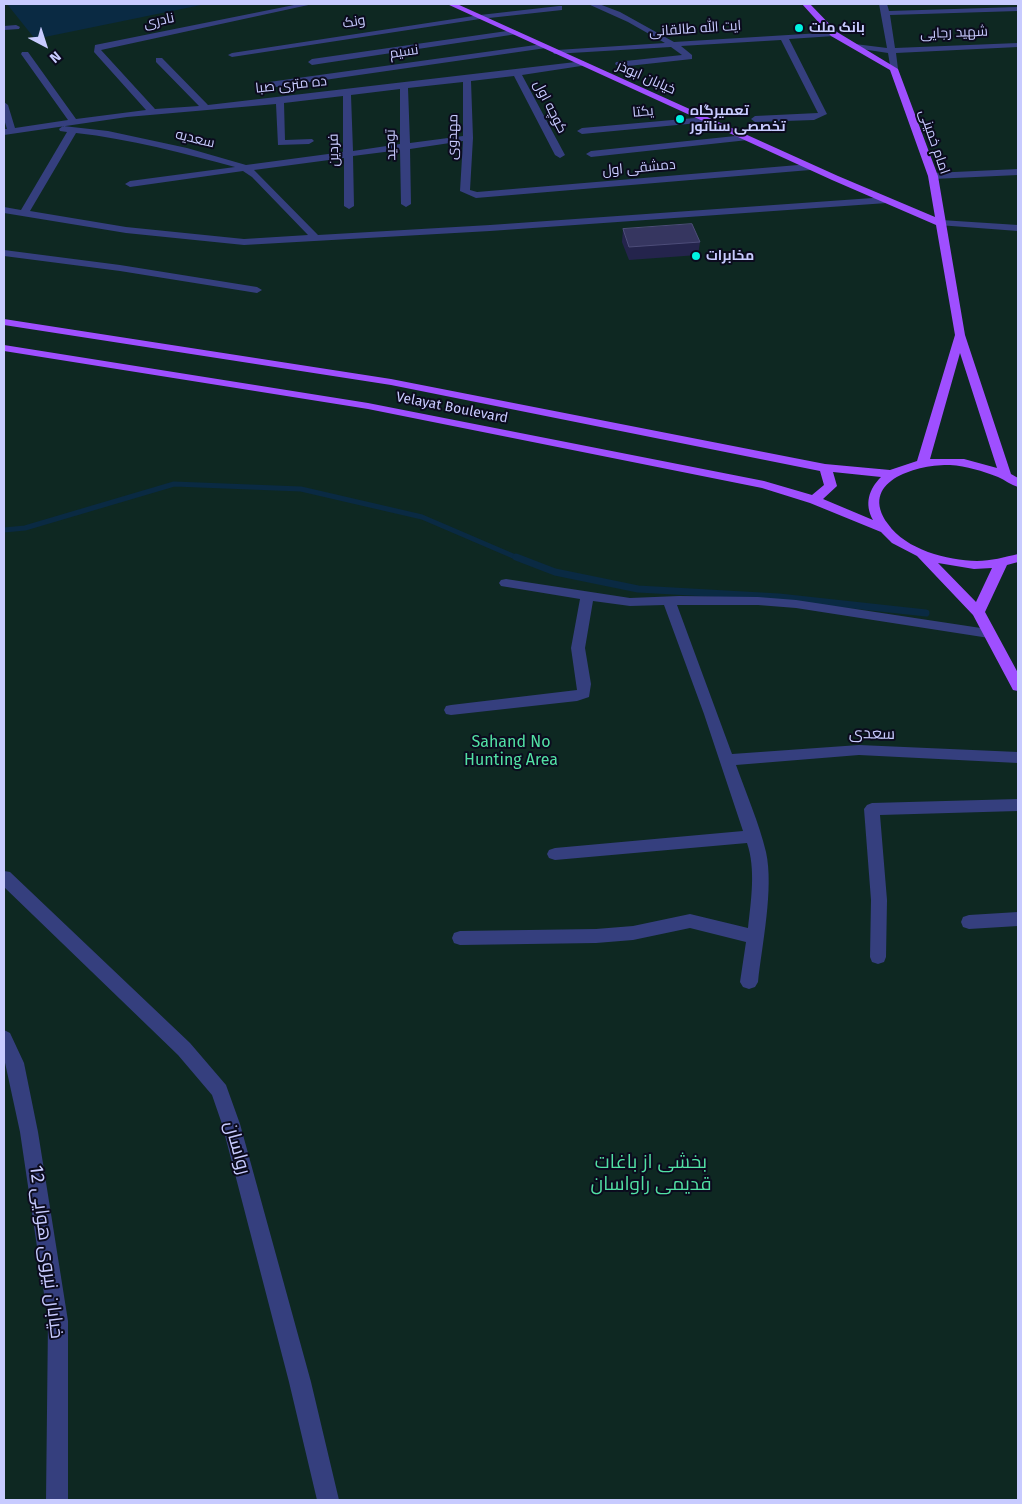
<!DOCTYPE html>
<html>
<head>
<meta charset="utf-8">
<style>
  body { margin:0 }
  #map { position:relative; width:1022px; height:1504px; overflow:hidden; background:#0b0b1e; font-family:"Fira Sans",sans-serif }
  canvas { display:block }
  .frame { position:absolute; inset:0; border:5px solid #c8cbff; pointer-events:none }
  .north { position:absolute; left:20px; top:20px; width:50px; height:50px; -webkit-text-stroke:4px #0b0b1e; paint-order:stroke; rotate:140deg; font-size:14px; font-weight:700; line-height:20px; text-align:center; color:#c8cbff }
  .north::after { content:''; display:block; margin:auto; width:18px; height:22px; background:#c8cbff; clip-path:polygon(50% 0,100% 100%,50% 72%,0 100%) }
</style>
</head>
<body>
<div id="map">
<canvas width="1022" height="1504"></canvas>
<div class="frame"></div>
<div class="north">N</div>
</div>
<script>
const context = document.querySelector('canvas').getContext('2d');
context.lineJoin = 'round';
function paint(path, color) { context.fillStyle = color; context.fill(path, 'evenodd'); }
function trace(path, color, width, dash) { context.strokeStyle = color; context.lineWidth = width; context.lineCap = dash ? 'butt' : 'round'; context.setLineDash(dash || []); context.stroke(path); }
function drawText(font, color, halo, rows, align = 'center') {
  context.font = font + ' "Fira Sans",Cairo,sans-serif'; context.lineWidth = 4; context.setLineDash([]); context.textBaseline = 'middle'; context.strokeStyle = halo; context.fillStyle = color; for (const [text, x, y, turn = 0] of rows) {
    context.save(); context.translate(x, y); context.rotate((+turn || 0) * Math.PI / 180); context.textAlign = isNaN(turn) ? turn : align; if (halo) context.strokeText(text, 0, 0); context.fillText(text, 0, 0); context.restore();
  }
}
paint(new Path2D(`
  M4 4H1018V1500H4Z`), '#0e2822');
paint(new Path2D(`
  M7 4H206L35 39Z`), '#0a2a43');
trace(new Path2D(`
  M4 530 25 528 174 484 301 489 422 517 520 559`), '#0a2a43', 5);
trace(new Path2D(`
  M516 557 555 572 638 589 779 597 926 613`), '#0a2a43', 7);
paint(new Path2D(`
  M299 4H313L101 50 155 109 199 106 156 62V58H162L208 105 584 61V65L581 66 522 75 565 155 560 158 555 155 514 76 471 81 473 138 470 190 477 192 810 164 815 167 810 170 476 198 460 191 463 141 410 149 411 204 406 207 401 204 400 150 353 156 354 206 349 209 344 206V158L254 170 318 235 490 225 887 197 892 200 887 203 490 231 244 245 126 233 4 213V207L21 210 67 132 60 131 59 129 63 126 108 131 187 148 246 165 343 152V96L284 103 285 140 312 139 314 141 309 144 278 145 276 104 127 117 4 135V129H7L4 119V102L8 105 15 128 68 120 21 54 22 52H28L76 119 146 110 94 52 95 45ZM463 82V136L410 143 408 88ZM400 89V144L353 151 351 95ZM76 133C130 139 183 153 235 167L130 181 125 184 130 187 243 171 252 177 308 235 244 239 126 227 30 211Z
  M588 4H599L620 12 674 42 837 32V36H834L789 39 827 114 814 120 755 122 751 119 755 116 818 113 781 40 681 46 692 55V59L619 67 615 64 616 62 682 55 671 47 554 54 553 52 557 50 665 43 628 22Z
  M879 4H887L889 11 1018 7V11L890 15 895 48 1018 43V47L896 53 898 69 891 71 888 53 855 48 851 46 855 44 887 48Z
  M559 6H562V10L480 19 232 57 228 55 232 53 480 15Z
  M16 25 20 27 19 29 4 30V26Z
  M514 30 518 32 517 34 312 65 308 62 312 59Z
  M543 44 547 46 546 48 269 88 265 85 269 82Z
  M706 117 709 118V122L582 134 577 131 582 128Z
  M745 135 750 138 748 140 591 157 586 154 591 151Z
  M1018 169V175L933 179 928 176 933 173Z
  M941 220 1018 225V231L938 225V221Z
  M4 250 120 265 257 287 262 290 257 293 120 271 4 256Z
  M506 579 630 598 679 596 758 597 796 600 994 630 996 633 994 636 989 638 796 608 758 605H677L732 754 859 745 1018 752V763L859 755 736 765C746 793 759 823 766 852 774 888 762 945 758 982L755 987 749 989 743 987 740 982 746 942 690 928 633 940 596 943 460 945 454 943 452 938 454 933 460 931 596 929 633 926 690 914 748 928C751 901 756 869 747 843L555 860 549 858 547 854 549 850 555 848 743 831 704 714 664 605 630 606 593 601 585 648 591 684 589 697 577 701 451 715 446 714 444 710 446 706 451 705 577 690 571 648 580 599 501 586 499 583 501 580Z
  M1018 799V811L880 815 887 900 886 957 884 962 878 964 872 962 870 957 871 900 864 809 867 805 872 803Z
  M4 871 10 872 190 1043 226 1085 240 1124 311 1382 339 1500H317L289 1382 222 1124 212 1095 178 1055 4 887Z
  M1018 912V926L969 929 963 927 961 922 963 917 969 915Z
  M4 1030 10 1033 24 1063 38 1132 68 1321V1500H46L48 1321 20 1132 4 1058Z`), '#353f7e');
paint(new Path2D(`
  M447 4H457L838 176 935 217 928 176 890 70 831 36 802 4H810L837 32 898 69 938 176 965 335 1011 474 1018 478V487C1011 485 1005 480 998 477 982 471 967 466 950 465 918 464 857 481 888 524 906 550 947 560 977 561 991 561 1005 557 1018 554V562L1007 565 985 612 1018 673V691L1013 690 973 615 917 556 892 543 881 532 810 503 762 488 368 409 4 351V345L368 403 764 481 812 495 824 485 820 471 391 385 4 325V319L391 379 825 464 890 470 917 461 955 335 936 225 832 180ZM960 353 997 468 964 459H930ZM833 472 881 477C869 489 864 504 873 520L823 499 837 486ZM938 563 974 569 992 568 976 602Z`), '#9f4fff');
paint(new Path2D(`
  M623 229 700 242 698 255 629 260 622 242Z`), '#24244c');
const building = new Path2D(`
  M692 224 700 242 629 247 623 229Z`);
paint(building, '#363660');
trace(building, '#4d4d79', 1);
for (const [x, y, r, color] of [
  [799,28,5,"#00f3e1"],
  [680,119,5,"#00f3e1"],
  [696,256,5,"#00f3e1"]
]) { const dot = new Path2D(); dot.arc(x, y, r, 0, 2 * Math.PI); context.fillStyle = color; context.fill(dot); trace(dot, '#0b0b1e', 2); }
drawText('14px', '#c8cbff', '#0b0b1e', [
  ["نادری",159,21,-12],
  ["ونک",354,22,-9],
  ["ایت الله طالقانی",695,29,-4],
  ["شهید رجایی",954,33,-2],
  ["نسیم",404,52,-8],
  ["خیابان ابوذر",646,78,24],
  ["ده متری صبا",291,85,-6],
  ["کوچه اول",550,107,63],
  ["یکتا",643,112,-5],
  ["مهدوی",453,137,-89],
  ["سعدیه",195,139,14],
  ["امام خمینی",934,142,71],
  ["توحید",391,145,-91],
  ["فردین",334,150,-91],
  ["دمشقی اول",639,168,-5],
  ["Velayat Boulevard",452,408,11]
]);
drawText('bold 14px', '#c8cbff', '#0b0b1e', [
  ["بانک ملت",809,28],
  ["تعمیرگاه",690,111],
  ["تخصصی سناتور",690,127],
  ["مخابرات",706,256]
], 'left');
drawText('16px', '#c8cbff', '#0b0b1e', [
  ["سعدی",872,734,1]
]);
drawText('16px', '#52e1a4', '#0b0b1e', [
  ["Sahand No",511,743],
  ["Hunting Area",511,761]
]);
drawText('19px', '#c8cbff', '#0b0b1e', [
  ["رواسان",237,1148,75],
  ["خیابان نیروی هوایی 12",46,1252,83]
]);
drawText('19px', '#52e1a4', '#0b0b1e', [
  ["بخشی از باغات",651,1163],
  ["قدیمی راواسان",651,1185]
]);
</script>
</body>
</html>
